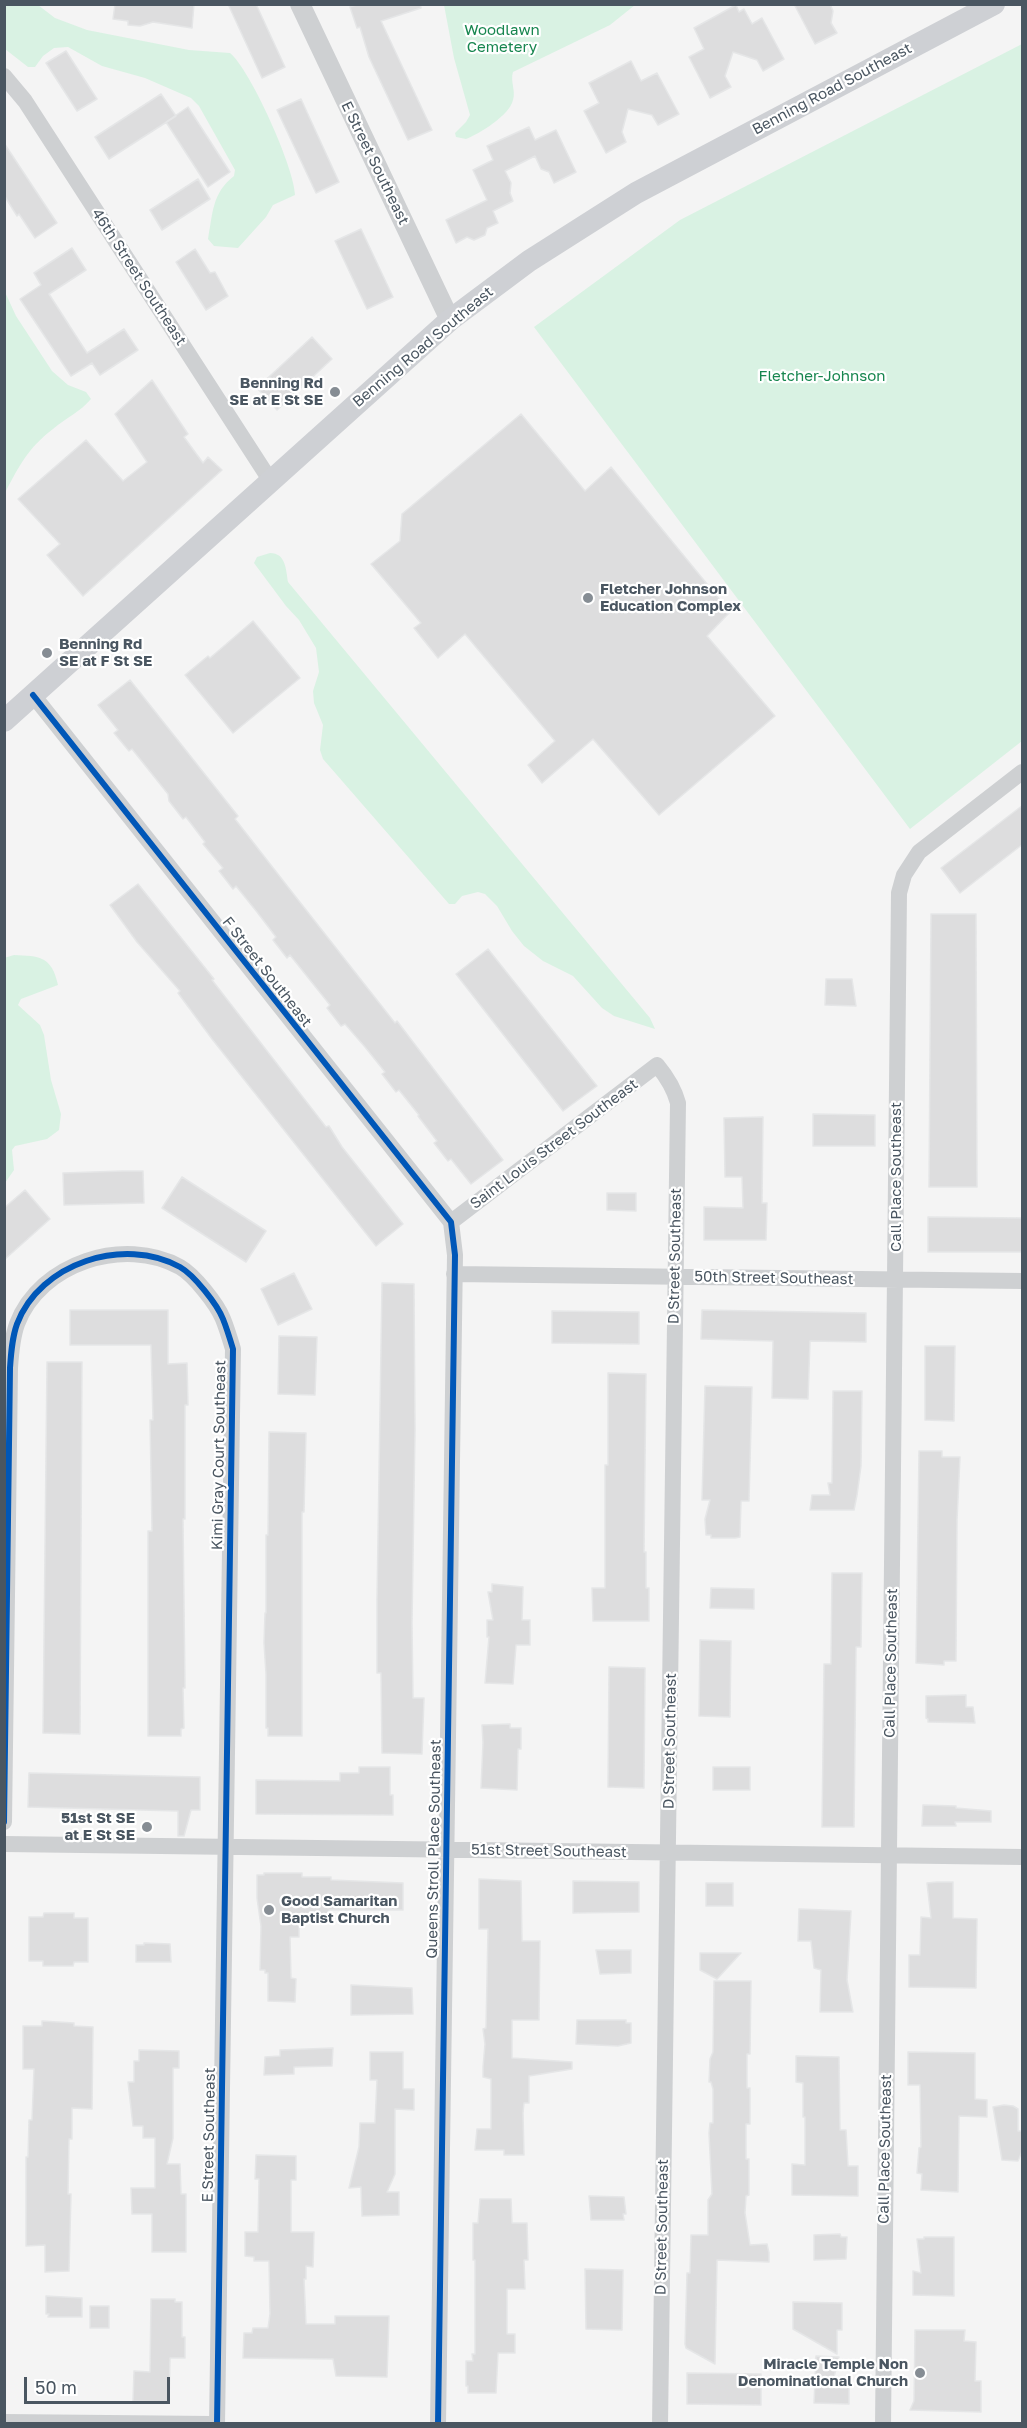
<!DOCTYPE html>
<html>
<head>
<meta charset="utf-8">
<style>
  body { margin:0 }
  #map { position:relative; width:1027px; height:2428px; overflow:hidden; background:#f4f4f4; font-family:"Golos Text",sans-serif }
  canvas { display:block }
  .frame { position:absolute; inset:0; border:6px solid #4a5661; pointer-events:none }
  .scale { position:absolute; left:24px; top:2377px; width:146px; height:27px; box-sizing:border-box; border:3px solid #4a5661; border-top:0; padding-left:8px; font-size:18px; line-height:21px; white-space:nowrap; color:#4a5661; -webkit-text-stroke:4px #fff; paint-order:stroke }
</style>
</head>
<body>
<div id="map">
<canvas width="1027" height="2428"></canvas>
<div class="frame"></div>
<div class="scale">50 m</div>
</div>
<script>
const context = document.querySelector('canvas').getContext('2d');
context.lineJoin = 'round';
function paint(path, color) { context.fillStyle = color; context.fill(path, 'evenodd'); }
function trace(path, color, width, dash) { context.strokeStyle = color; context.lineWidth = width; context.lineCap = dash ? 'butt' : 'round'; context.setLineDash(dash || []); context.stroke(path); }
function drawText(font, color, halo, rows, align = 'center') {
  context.font = font + ' "Golos Text",sans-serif'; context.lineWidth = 4.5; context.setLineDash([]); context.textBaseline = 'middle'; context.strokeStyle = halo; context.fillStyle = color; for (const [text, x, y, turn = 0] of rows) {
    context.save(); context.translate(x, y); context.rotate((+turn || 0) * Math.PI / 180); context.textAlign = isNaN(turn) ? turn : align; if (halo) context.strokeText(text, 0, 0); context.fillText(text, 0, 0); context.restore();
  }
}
paint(new Path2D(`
  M4 5H38L55 18 87 30 189 50 230 53C250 69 295 169 295 195L273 205 266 217 238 248 214 246 208 239C213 213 212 193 234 176L235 170 199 106 191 98 145 78 102 66 68 47 54 48 43 56 35 67H28L5 49Z
  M444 5V4L635 5 610 25 513 72C510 81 516 91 513 100 510 115 479 134 466 139L456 137 455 133 466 122 470 115 454 58Z
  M1022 44V741L910 829 534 327 680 220Z
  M5 292 16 316 52 371 68 385 86 392 91 399C80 412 66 418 53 429 28 448 19 466 5 493Z
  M270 553C286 553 286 570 288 582L650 1018 655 1029 614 1016 602 1008 573 976 543 961 524 946 512 931 497 906 485 894 478 892 462 896 455 904H449L323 759 320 750 323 725 314 703 313 691 319 672 316 648 299 620 286 606 254 563 257 557Z
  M14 955C39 956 52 956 58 985L21 999 18 1005 40 1025 44 1035 51 1080 61 1114 59 1130 47 1139 15 1146 12 1150 14 1170 5 1183 4 958Z`), '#d9f2e3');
const building = new Path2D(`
  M115 4H194L192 28 153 22 140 26 128 25V21L113 19Z
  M228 4H256L285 67 262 78Z
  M359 4H420L421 8 381 21 432 130 408 140 369 57 360 27 357 28 350 7Z
  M794 4H830L833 11 831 23 837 33 815 44Z
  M736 5 739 12 744 9 752 24 762 18 784 59 763 71 757 60 733 52 725 76 731 87 710 98 689 57 704 49 694 28Z
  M66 51 97 99 77 111 46 63Z
  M631 61 641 81 657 73 679 114 658 125 652 115 628 109 622 132 626 142 606 153 584 111 599 103 589 83Z
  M161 94 176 116 109 159 95 137Z
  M301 99 339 182 316 193 277 110Z
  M188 107 230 172 208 187 166 122Z
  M529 127 535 140 556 130 576 172 554 183 549 172 541 169 535 156 505 171 511 183 510 193 513 201 493 211 498 223 487 228 485 235 474 240 467 237 456 243 446 220 487 200 473 170 493 160 487 146Z
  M4 143 57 223 35 238 19 214 17 216 12 208 4 195Z
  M198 179 210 199 162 230 150 210Z
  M361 229 393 297 367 309 335 241Z
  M72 248 86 270 49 294 87 353 124 329 138 350 100 375 92 363 71 376 20 299 41 285 34 273Z
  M195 249 210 273 215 272 228 296 206 310 176 262Z
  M312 337 332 359 277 410 257 388Z
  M152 380 188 434 184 437 203 463 208 457 222 470 83 596 47 555 60 544 18 499 86 440 123 481 147 462 115 414Z
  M521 414 585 491 611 467 730 612 707 636 775 716 659 815 593 739 542 783 528 765 555 741 465 634 438 658 414 628 421 623 371 564 400 541 402 514Z
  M253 621 300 678 233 733 185 675 208 656 210 658Z
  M130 680 238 816 235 819 288 887 395 1023 397 1021 503 1160 471 1184 451 1159 448 1161 434 1143 437 1141 418 1116 419 1115 399 1090 396 1092 382 1074 385 1072 365 1047 345 1024 341 1026 327 1008 330 1005 290 955 287 958 273 940 276 937 257 912 236 886 233 889 219 871 223 868 203 844 205 842 186 817 183 819 169 801 168 794 132 749 129 751 114 733 118 730 98 705Z
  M1023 805V844L960 893 941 868Z
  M138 884 214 979 212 980 326 1127 329 1126 342 1147 403 1224 376 1246 212 1039 178 993 180 991 137 942 110 905Z
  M931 914H976L977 1187H929Z
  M488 949 597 1086 563 1111 456 974Z
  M826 979H852L856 1006 825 1005Z
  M813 1114 875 1115V1146H813Z
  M763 1117 762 1203H767L766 1240H704V1207L743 1208 742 1177H725L724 1118Z
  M123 1171H143L144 1203 64 1205 63 1173Z
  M182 1177 266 1231 246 1262 162 1208Z
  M25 1190 50 1219 4 1260V1208Z
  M607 1193H636V1211L607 1210Z
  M928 1217 1023 1218V1252H928Z
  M294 1273 312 1309 278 1325 261 1289Z
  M382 1283 414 1284 415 1430 412 1623 413 1698H424L422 1754 382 1753 381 1673H377V1600Z
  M70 1310H168V1364L187 1363 188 1405H185V1519H183L185 1688H183L184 1728 181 1729V1736H148V1531H152L150 1420H153L151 1345H70Z
  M702 1310 866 1313V1342L810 1341 808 1399 772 1398 773 1341 701 1339Z
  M552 1311 639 1312V1344L552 1343Z
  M279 1336 317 1337 315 1395 278 1394Z
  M925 1346H955L954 1421 925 1420Z
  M47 1362H82L80 1734 43 1733Z
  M608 1373 646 1374 644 1552H646V1588H649V1621H593L592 1588H605V1465H608Z
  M705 1386 752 1387 749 1501H741L740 1537 735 1538H711V1535H706L705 1519 710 1500H702Z
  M833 1391H862L861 1466 857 1495 854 1510H810L812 1495H830L828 1483H832Z
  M269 1432 306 1433 304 1512H302V1736H268V1728H266V1674L264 1643 265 1613H266V1535H268Z
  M919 1451H942V1457H960L957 1520 956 1661H944V1665L916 1663Z
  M832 1573H862L861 1647H856L854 1827H822L824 1664H831Z
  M492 1584 523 1587 522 1620H530V1645H516L513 1684 485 1683 489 1637H487V1620H493L488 1592H492Z
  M711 1588 754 1589V1609L710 1608Z
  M700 1640 731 1641 730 1717 699 1716Z
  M609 1667 645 1668 644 1788 608 1787Z
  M966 1695V1707H973L975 1723 928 1722V1719L926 1718V1696Z
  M510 1724V1728H521V1749H518L517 1790 481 1788 483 1743 482 1725Z
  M359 1767H390V1795H393V1815L256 1814V1780L340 1781V1773H359Z
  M713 1767H750V1790H713Z
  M29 1773 200 1777V1810H191L184 1836H178V1811L28 1807Z
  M923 1805 956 1806V1808L991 1811V1822H955L956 1826H922Z
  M264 1873H302V1877H331V1880L403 1883V1910H329L330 1920 299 1919V1937H290L291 1978 296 1979 295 2002 268 2001V1973H265V1970H260L261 1926 257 1898V1875H264Z
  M479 1879 521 1881 522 1941H540L539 2020H512V2058L572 2062V2069L529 2076V2103H524L523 2113 524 2155H504V2150H475L477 2129H491V2079L483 2077V2067L485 2044 483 2029 486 2028 488 1929H479Z
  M573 1881 639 1882V1912L573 1913Z
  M937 1882H953V1918L977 1919 976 1988 909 1987V1955H920L921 1917 931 1918 927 1883Z
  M706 1883H733V1906H706Z
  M799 1909 851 1911 847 1980 853 2012H820L821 1970 814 1968 811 1941H798Z
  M44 1913H74V1918H88V1962H74L73 1966H43V1961H29V1917H43Z
  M144 1943 170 1944 171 1962H136V1945H144Z
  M596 1950H631V1973L600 1974Z
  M700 1953H741L717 1979 700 1970Z
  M714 1981H751L750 2054H747V2088H750V2124H746V2159H749V2195L746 2196 745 2213 750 2245 767 2244 769 2253V2262L717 2260 715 2364 686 2348 685 2344 687 2273H690L691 2235H708V2200L712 2194 709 2133 710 2123H713V2089L711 2082H709L710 2059 713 2052Z
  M351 1985 412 1988 413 2014 351 2015Z
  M577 2020H626V2023H631V2043L618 2046 576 2044Z
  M42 2021 74 2023V2026L93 2027 92 2109 72 2108V2139H69L68 2194H71L69 2271 45 2272V2245L26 2246V2157H28L29 2120H32L34 2069H23V2026H42Z
  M333 2048 332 2066 294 2067V2074L264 2075 265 2057 280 2056V2050Z
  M139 2050 179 2051V2068H173V2138L167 2164H180L181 2194H186V2252H152V2214H132L131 2188H155V2138H143V2126H133L128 2082H134V2061H139Z
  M370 2052H403V2089H414V2110L395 2109V2174L387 2192H399V2215L362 2216 361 2187 349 2188 359 2147 360 2123H375L377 2080H370Z
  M908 2052 975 2053V2099L987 2100V2117L959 2116 958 2192 921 2190 922 2174 917 2173 919 2148 921 2147 920 2085H908Z
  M796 2056 839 2057 840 2130H846L848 2166H858V2196L792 2195V2164L805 2165V2117H803V2083L796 2082Z
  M1004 2105 1013 2106 1018 2109V2131H1023V2149L1018 2161 1002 2160 993 2107Z
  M256 2155 296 2156V2180H291V2232H314L313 2267 306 2266V2279H304L306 2324H335V2316H389L387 2377 336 2376 333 2359 243 2358 244 2333H252L253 2328H268L270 2314 269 2261H254V2257L245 2256V2232H258L259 2179H255Z
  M589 2196 624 2197 626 2214H623L624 2220H591Z
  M480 2199H511L512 2223H527L528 2260H524L525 2289H507V2334H515V2353H498L496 2393H468V2386H466V2361H473L472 2354H475V2260H473V2223H478Z
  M840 2234 841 2237H847L846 2259 814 2260V2235Z
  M924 2237H954V2296L913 2295V2271L921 2273 917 2239H924Z
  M585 2269 623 2270 622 2330 586 2329Z
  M46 2296 82 2298V2317H48L49 2314H46Z
  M151 2299H175V2302H182V2337H185V2358H170L169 2402 133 2401 134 2371 150 2372Z
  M793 2302 842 2303V2330H837V2354L793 2329Z
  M90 2306H109V2328H90Z
  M915 2330H965L964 2341 976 2342 975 2381H981V2412L910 2410 914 2401Z
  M816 2356 839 2357 833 2381H849V2404L814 2403Z
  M687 2373 761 2374V2405L687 2404Z`);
paint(building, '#ddddde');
trace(building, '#e5e6e7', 1.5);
trace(new Path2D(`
  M4 76 25 101 270 480
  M33 695 451 1222 455 1255 438 2424
  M451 1222 657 1065C667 1077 674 1088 678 1103L660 2424
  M454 1274 1022 1281
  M4 1822 10 1368C11 1353 12 1338 17 1324 40 1263 124 1236 180 1267 194 1275 217 1304 223 1319 227 1329 230 1339 233 1349L217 2424
  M4 1844 1022 1857
  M4 2422 211 2424
  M883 2424 899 893 904 875 919 852 1022 772`), '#ced0d2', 16);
trace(new Path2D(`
  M300 4 450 320`), '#ced0d2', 20);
trace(new Path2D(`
  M4 721 450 320 529 261 636 193 994 4`), '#ced0d4', 22);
trace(new Path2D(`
  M33 695 451 1222 455 1255 438 2424
  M4 1822 10 1368C11 1353 12 1338 17 1324 40 1263 124 1236 180 1267 194 1275 217 1304 223 1319 227 1329 230 1339 233 1349L217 2424`), '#0057b8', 6);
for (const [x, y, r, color] of [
  [335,392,6,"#868d94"],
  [588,598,6,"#868d94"],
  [47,653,6,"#868d94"],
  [147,1827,6,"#868d94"],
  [269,1910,6,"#868d94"],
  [920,2373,6,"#868d94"]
]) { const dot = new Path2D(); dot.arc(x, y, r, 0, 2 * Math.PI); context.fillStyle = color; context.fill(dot); trace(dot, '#fff', 2); }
drawText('15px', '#17864f', '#fff', [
  ["Woodlawn",502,30],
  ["Cemetery",502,47],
  ["Fletcher-Johnson",822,376]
]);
drawText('15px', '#4a5661', '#fff', [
  ["Benning Road Southeast",832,89,-28],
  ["E Street Southeast",375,163,64],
  ["46th Street Southeast",139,277,57],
  ["Benning Road Southeast",423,347,-40],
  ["F Street Southeast",267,972,52],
  ["Saint Louis Street Southeast",554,1144,-37],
  ["Call Place Southeast",896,1177,-90],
  ["D Street Southeast",675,1256,-89],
  ["50th Street Southeast",774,1278,1],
  ["Kimi Gray Court Southeast",219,1455,-89],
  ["Call Place Southeast",891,1663,-89],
  ["D Street Southeast",670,1741,-89],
  ["Queens Stroll Place Southeast",434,1849,-89],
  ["51st Street Southeast",549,1851,1],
  ["E Street Southeast",209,2135,-89],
  ["Call Place Southeast",885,2149,-89],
  ["D Street Southeast",662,2227,-89]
]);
drawText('bold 15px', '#4a5661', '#fff', [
  ["Benning Rd",323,383],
  ["SE at E St SE",323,400],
  ["Fletcher Johnson",600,589,"left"],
  ["Education Complex",600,606,"left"],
  ["Benning Rd",59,644,"left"],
  ["SE at F St SE",59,661,"left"],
  ["51st St SE",135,1818],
  ["at E St SE",135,1835],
  ["Good Samaritan",281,1901,"left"],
  ["Baptist Church",281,1918,"left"],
  ["Miracle Temple Non",908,2364],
  ["Denominational Church",908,2381]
], 'right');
</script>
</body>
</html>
